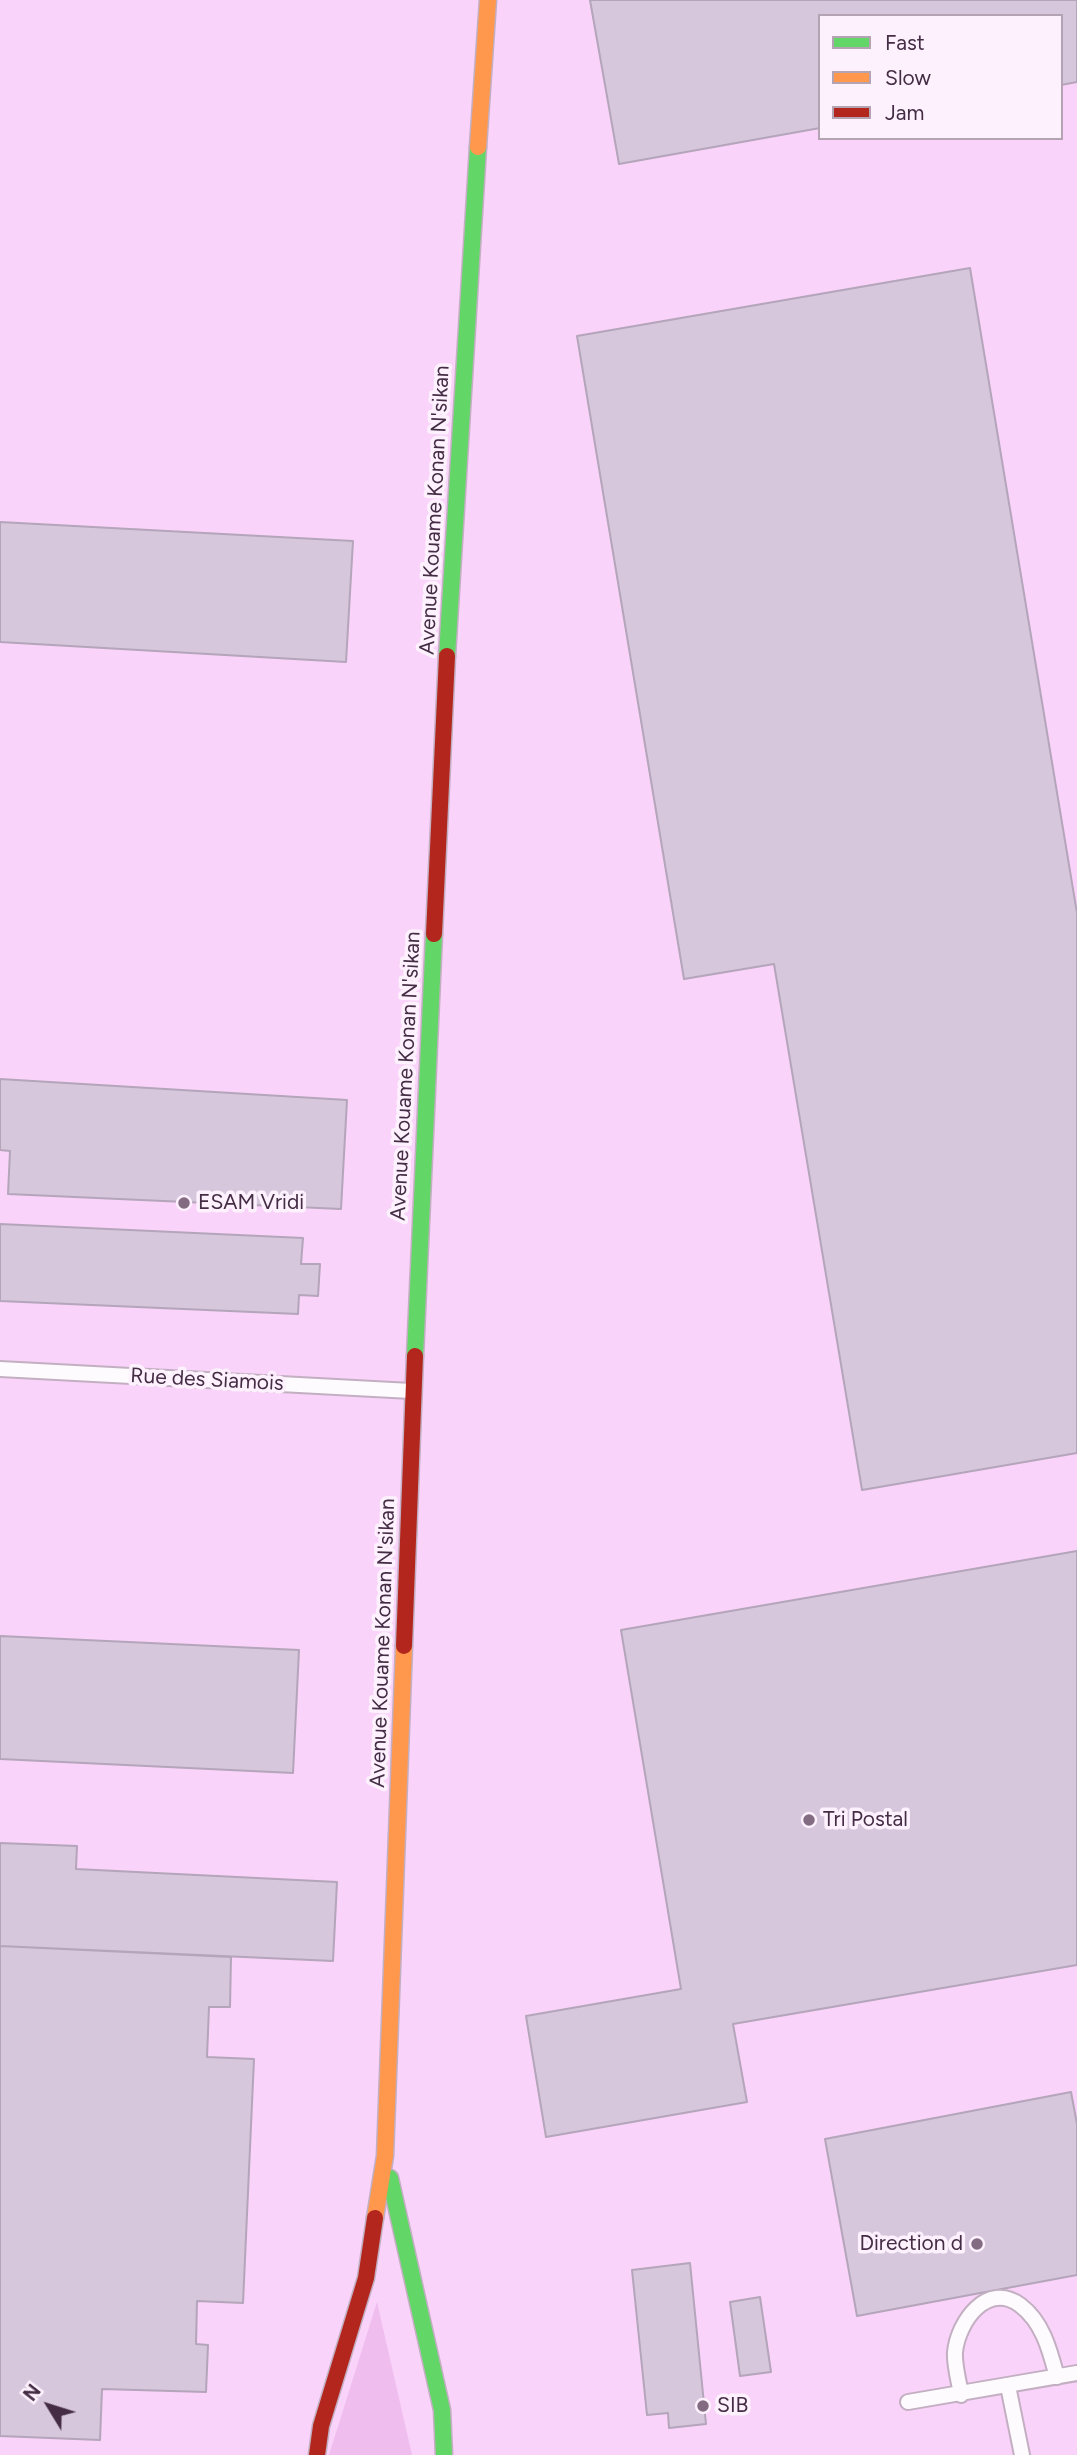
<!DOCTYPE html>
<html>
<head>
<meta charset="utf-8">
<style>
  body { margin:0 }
  #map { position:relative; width:1077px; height:2455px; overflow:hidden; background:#f7e2f6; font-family:Figtree,sans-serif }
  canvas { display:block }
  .legend { position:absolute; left:818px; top:14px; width:245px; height:126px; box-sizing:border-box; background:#fdf1fd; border:2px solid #b3a3b3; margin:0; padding:9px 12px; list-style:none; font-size:21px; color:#442d44 }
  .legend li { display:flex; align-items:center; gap:14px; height:35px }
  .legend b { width:35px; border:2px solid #b3a3b3 }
  .north { position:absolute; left:14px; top:2371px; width:70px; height:70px; -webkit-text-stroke:5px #fdf1fd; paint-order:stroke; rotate:308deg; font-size:19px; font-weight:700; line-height:28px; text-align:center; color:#442d44 }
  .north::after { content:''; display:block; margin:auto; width:24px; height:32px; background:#442d44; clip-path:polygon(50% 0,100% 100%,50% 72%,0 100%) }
</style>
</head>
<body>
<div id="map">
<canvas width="1077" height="2455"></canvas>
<ul class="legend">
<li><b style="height:9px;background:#63d668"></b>Fast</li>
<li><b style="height:9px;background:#ff974d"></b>Slow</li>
<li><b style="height:9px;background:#b3261e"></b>Jam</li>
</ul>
<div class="north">N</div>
</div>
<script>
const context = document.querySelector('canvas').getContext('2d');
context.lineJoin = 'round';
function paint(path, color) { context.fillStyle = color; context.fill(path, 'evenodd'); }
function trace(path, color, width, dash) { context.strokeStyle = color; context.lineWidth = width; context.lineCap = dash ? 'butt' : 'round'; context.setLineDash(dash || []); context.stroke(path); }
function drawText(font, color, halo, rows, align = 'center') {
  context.font = font + ' Figtree,sans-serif'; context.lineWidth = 7; context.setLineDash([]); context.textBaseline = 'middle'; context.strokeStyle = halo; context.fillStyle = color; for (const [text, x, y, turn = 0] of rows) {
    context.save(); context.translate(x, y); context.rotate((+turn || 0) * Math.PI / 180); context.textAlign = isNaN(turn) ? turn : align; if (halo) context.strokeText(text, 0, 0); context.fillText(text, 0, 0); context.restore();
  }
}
paint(new Path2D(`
  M0 0H1077V2455H0ZM820 16H1061V138H820Z`), '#f9d3f9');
paint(new Path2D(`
  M377 2302 412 2455H329Z`), '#f0bdef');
const building = new Path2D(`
  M590 0H1077V82L1061 85V16H820V128L619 164Z
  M970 268 1077 913V1453L862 1490 774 964 684 979 577 336Z
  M0 522 353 541 346 662 0 642Z
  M0 1079 347 1100 341 1209 8 1194 10 1151 0 1150Z
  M0 1224 303 1238 301 1264H320L318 1296 299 1295 298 1314 0 1301Z
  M1077 1551V1965L733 2024 747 2102 546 2137 526 2016 681 1989 621 1630Z
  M0 1636 299 1650 293 1773 0 1759Z
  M0 1843 77 1846 76 1869 337 1882 333 1961 0 1946Z
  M0 1946 231 1957 230 2007H209L207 2057 254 2059 243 2303 197 2301 196 2344 208 2345 206 2392 102 2389 100 2440 0 2436Z
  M1071 2092 1077 2124V2275L857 2316 825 2139Z
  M690 2263 706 2424 669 2428 668 2413 647 2415 632 2270Z
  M760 2297 771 2372 740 2376 730 2302Z`);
paint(building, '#d7c7dd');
trace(building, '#b4a5ba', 2);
const lane = new Path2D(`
  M0 1369 411 1391
  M1008 2386 1022 2455
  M961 2395C959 2381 954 2365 955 2352 958 2322 987 2281 1020 2305 1043 2322 1050 2351 1057 2377
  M908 2402 1077 2373`);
const fast = new Path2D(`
  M447 656 478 147
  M415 1356 434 934
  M390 2178 442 2410 444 2455`);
const slow = new Path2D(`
  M478 147 488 0
  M375 2218 385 2156 404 1646`);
const jam = new Path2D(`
  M434 934 447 656
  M404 1646 415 1356
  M317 2455 321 2426 366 2278 375 2218`);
trace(lane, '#c3afc2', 18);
trace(fast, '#c3afc2', 19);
trace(slow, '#c3afc2', 19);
trace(jam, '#c3afc2', 19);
trace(lane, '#fefbfe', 14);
trace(fast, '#63d668', 16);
trace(slow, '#ff974d', 16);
trace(jam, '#b3261e', 16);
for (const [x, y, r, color] of [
  [184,1203,7,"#836c82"],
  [809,1820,7,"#836c82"],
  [977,2244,7,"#836c82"],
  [703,2406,7,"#836c82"]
]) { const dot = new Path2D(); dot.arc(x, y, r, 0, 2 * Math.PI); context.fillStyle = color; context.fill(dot); trace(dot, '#fdf1fd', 2.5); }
drawText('21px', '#442d44', '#fdf1fd', [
  ["Avenue Kouame Konan N'sikan",435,510,-87],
  ["Avenue Kouame Konan N'sikan",406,1076,-87],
  ["Rue des Siamois",207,1380,3],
  ["Avenue Kouame Konan N'sikan",383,1643,-88]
]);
drawText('21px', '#442d44', '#fdf1fd', [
  ["ESAM Vridi",198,1203],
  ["Tri Postal",823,1820],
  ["Direction d",963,2244,"right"],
  ["SIB",717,2406]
], 'left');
</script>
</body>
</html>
